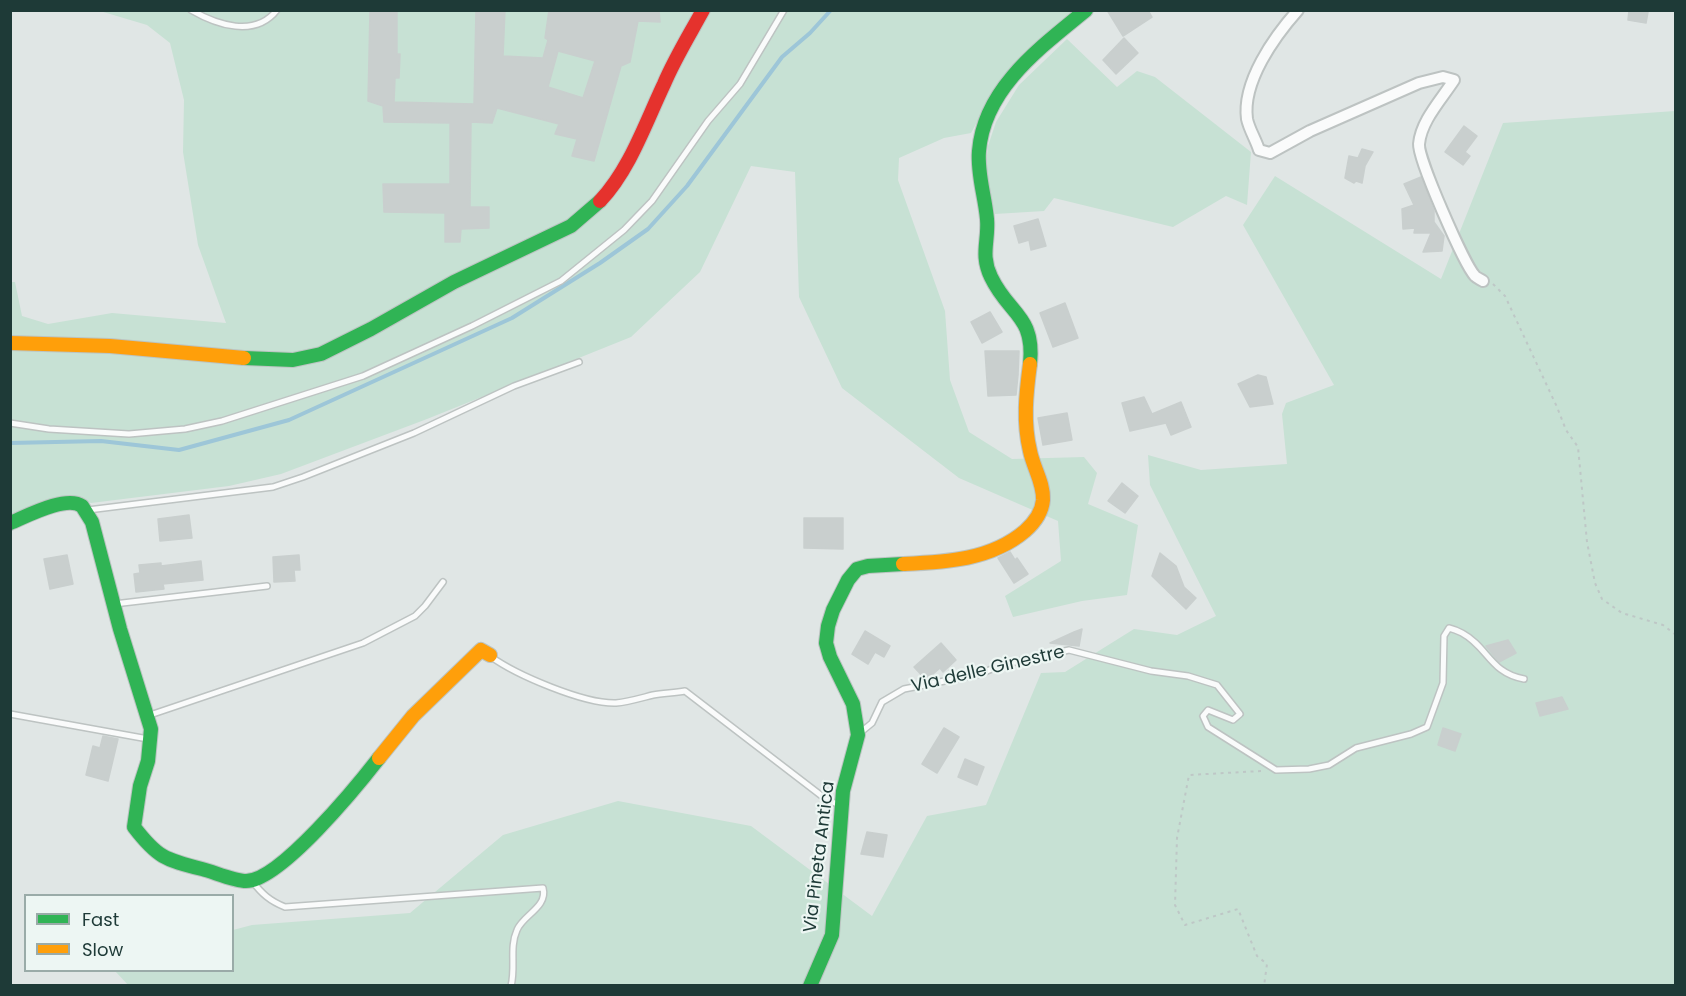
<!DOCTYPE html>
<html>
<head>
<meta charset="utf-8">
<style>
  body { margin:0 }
  #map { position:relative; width:1686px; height:996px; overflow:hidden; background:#e0e6e5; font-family:Poppins,sans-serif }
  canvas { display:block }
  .frame { position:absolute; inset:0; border:12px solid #1e3a37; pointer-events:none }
  .legend { position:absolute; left:24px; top:894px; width:210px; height:78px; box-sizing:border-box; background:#edf6f3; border:2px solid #9aaba8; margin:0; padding:8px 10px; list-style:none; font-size:18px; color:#1e3a37 }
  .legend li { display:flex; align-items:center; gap:12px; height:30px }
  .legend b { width:30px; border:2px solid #9aaba8 }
</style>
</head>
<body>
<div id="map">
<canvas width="1686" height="996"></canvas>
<div class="frame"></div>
<ul class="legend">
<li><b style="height:8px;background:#30b455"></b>Fast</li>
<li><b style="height:8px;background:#ff9f0a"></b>Slow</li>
</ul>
</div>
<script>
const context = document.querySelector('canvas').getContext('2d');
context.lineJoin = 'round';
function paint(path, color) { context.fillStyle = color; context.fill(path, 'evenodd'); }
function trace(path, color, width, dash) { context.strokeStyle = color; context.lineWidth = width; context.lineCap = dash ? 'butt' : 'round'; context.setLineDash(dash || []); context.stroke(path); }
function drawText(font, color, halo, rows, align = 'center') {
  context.font = font + ' Poppins,sans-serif'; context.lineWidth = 4.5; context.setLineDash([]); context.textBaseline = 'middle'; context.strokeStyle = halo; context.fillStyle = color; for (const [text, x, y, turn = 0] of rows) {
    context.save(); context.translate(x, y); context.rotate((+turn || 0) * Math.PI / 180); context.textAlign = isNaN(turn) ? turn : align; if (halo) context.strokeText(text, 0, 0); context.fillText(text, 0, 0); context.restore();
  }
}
paint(new Path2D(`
  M100 11H1080L996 88 971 133 944 138 899 158 898 180 945 311 950 380 969 432 1012 459 1084 457 1097 473 1088 504 1138 525 1127 595 1082 601 1013 617 1005 596 1061 561 1058 521 959 478 842 388 799 297 795 172 751 166 700 272 631 337 427 419 281 474 229 486 91 503 76 497 11 516V282H15L22 316 48 324 112 313 226 323 198 245 183 152 184 100 170 43 147 25Z
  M1067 39 1117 87 1137 71 1155 77 1251 152 1247 205 1226 196 1173 227 1054 198 1044 211 995 214 985 173 988 146 996 122 1019 85Z
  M1675 111V985L129 986 115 971 232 970 233 930 252 925 410 913 503 835 618 801 751 826 872 916 927 816 986 805 1041 673 1065 672 1134 629 1177 635 1216 616 1150 485 1148 455 1201 470 1287 464 1282 414 1286 403 1334 385 1243 225 1275 176 1441 279 1503 123Z`), '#c7e1d4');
trace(new Path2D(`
  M10 443 101 441 179 450 289 420 512 318 600 263 648 229 687 186 782 57 810 33 831 10`), '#9dc6d8', 4);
const building = new Path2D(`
  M370 10H397V54H400L399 78H395L394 102 474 104 476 10H505L503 56 543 58 548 40 545 38 549 10H659L660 22 638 21 630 62 621 66 594 161 572 156 577 139 555 134 559 124 497 108 492 123 471 122 470 207H489V228L461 229 460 242H445V213L384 212 383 184H450V123L384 122 383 106 368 101ZM558 51 595 61 583 98 548 87Z
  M1107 10H1148L1152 17 1123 36Z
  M1629 10 1648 12 1646 23 1628 20Z
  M1124 38 1138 53 1116 74 1103 60Z
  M1464 126 1477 136 1465 152 1470 156 1463 165 1445 152Z
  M1362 149 1373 152 1365 166 1362 183 1356 181 1354 183 1345 178 1349 156 1358 158Z
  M1421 177 1434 211V222L1444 236 1442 251 1423 252 1431 233H1414L1415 228 1403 229 1402 209 1414 205 1404 184Z
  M1038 219 1046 246 1031 250 1029 240 1019 243 1014 226Z
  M1065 303 1078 338 1053 347 1040 313Z
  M990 312 1002 332 982 343 971 322Z
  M985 351H1019L1018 375 1016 395 988 396Z
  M1258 375 1266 377 1273 404 1250 407 1238 384Z
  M1144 397 1152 414 1181 402 1191 427 1171 435 1166 423 1130 431 1122 403Z
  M1067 413 1072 440 1043 445 1038 418Z
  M1122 483 1138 496 1125 513 1108 501Z
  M189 515 192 538 160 541 158 519Z
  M804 518H843V549L804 548Z
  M1010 552 1015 560 1017 558 1028 574 1014 583 998 558Z
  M1160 553 1176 566 1184 587 1196 598 1186 609 1152 576Z
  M67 555 73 584 50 589 44 559Z
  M299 555 300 570H294L295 581 274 582 273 557Z
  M201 561 203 580 163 584 164 589 136 592 134 574 140 573 139 565 161 563V566Z
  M1082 629 1079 646 1050 643 1074 632Z
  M865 631 890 646 884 657 875 652 868 664 852 654Z
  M1508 640 1516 653 1499 662 1486 646Z
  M941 643 956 660 943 672 940 668 926 680 914 667Z
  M1562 697 1568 709 1540 716 1536 703Z
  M944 728 959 737 937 773 922 764Z
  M1443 728 1461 734 1455 751 1438 745Z
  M103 736 118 739 108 781 86 775 93 746 100 748Z
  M965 759 984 767 977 785 958 777Z
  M867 832 887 835 883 857 861 854Z`);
paint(building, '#c9cfce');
trace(building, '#c9cfce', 1.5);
const lane = new Path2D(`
  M191 10C217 25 255 38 277 10
  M10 423 49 429 129 434 185 429 222 421 363 376 472 326 561 281 624 230 652 201 708 121 740 84 784 10
  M88 510 273 487 303 477 414 433 514 386 579 362
  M114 604 267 586
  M490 656C516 675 584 704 616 703 628 702 641 698 653 695 663 693 674 693 685 691L827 800 840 805
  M10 714 148 739
  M150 715 363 643 415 616 425 606 443 582
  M861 732 872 723 882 702 904 689 980 674 1001 665 1069 650 1151 671 1188 676 1217 685 1240 714 1233 720 1208 710 1203 716 1208 727 1276 770 1309 769 1329 765 1356 748 1411 734 1427 727 1443 683 1444 636 1449 628C1453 629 1458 631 1462 633 1488 647 1490 673 1524 679
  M252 881C262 894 270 901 285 907L543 888C548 907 523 915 517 930 509 948 516 967 511 986`);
const street = new Path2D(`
  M1298 10C1274 37 1242 82 1247 119 1249 129 1256 140 1259 150L1270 153 1310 131 1419 83 1443 77 1454 80C1441 100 1421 121 1419 144 1418 159 1464 264 1475 276 1477 278 1480 279 1483 281`);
const fast = new Path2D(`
  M244 358 293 360 321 354 371 329 454 282 571 226 600 201
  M1030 364C1035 315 1009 315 991 277 980 254 989 241 987 219 985 196 977 174 979 151 984 88 1041 47 1086 10
  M10 523C27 516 66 495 82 506L92 522 120 629 151 729 148 761 140 786 134 827C157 857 165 860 202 869 214 872 234 881 246 881 280 881 358 785 379 758
  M810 986 832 935 843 791 858 735 853 704 830 657 826 643 828 626 833 610 848 580 857 569 868 566 903 564`);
const slow = new Path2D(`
  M10 343 110 346 244 358
  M903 564C946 562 991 560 1025 531 1034 523 1042 512 1043 500 1044 483 1033 467 1030 451 1023 422 1026 394 1030 364
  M379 758 413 716 481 650 490 655`);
const jam = new Path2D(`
  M600 201C630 169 645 124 664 84 675 58 690 34 703 10`);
trace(lane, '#bdc3c2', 8);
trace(street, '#bdc3c2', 14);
trace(fast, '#bcc4c2', 16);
trace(slow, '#bcc4c2', 16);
trace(jam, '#bcc4c2', 16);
trace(new Path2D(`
  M1493 284 1505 296 1557 407 1566 430 1578 447 1587 542 1595 583 1602 599 1622 613 1663 625 1676 635
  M1261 771 1189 775 1177 838 1175 905 1185 925 1238 909 1257 956 1267 964 1264 986`), '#bec7c6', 2, [3, 4.5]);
trace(lane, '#fafbfb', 5);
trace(street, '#fafbfb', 10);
trace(fast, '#30b455', 14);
trace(slow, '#ff9f0a', 14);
trace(jam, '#e5322d', 14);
drawText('18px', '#1e3a37', '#edf6f3', [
  ["Via delle Ginestre",988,670,-13],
  ["Via Pineta Antica",820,857,-83]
]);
</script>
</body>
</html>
